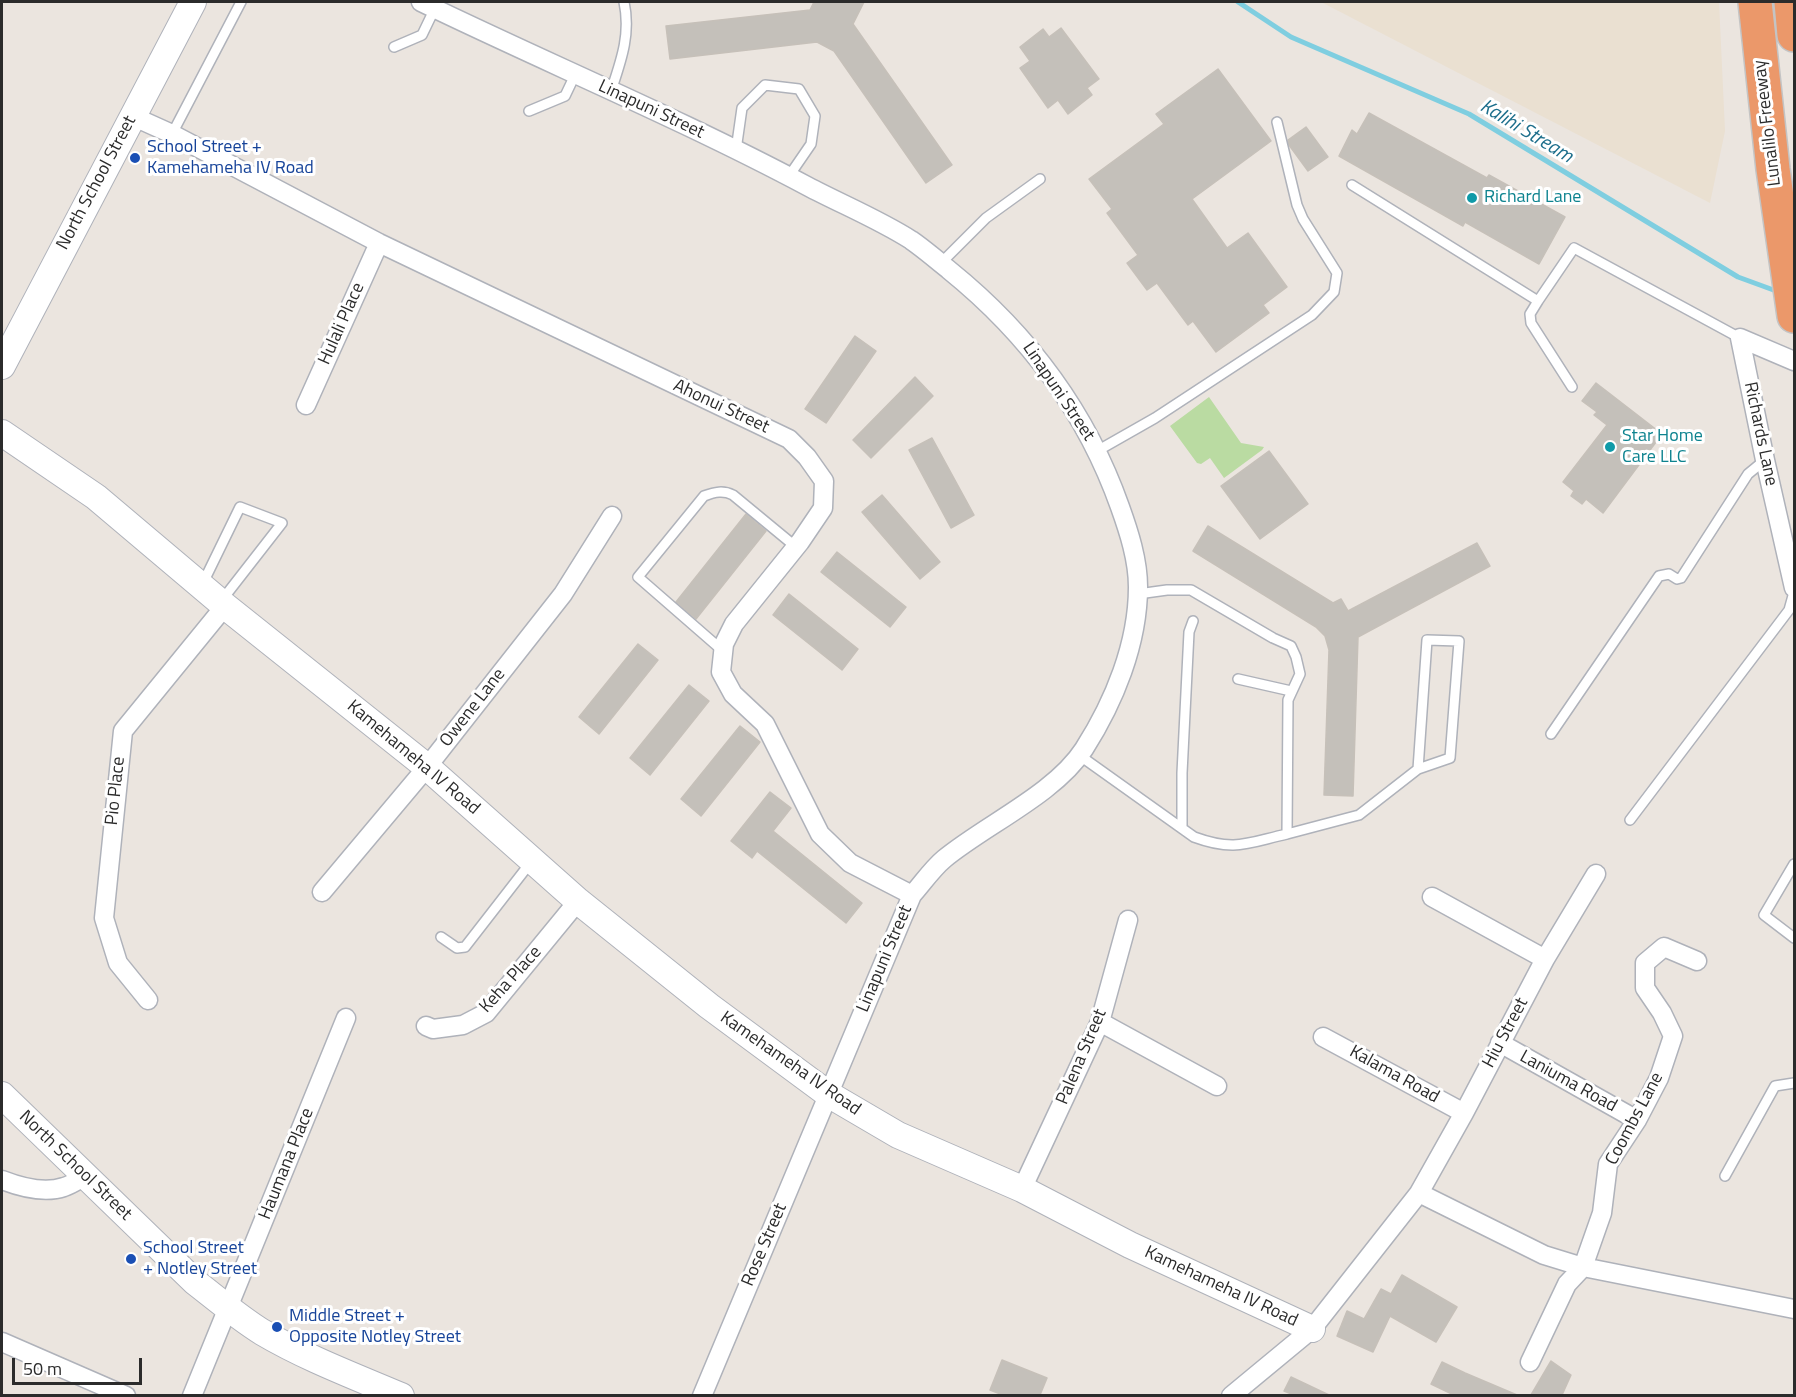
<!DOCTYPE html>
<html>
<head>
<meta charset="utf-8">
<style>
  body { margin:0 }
  #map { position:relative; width:1796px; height:1397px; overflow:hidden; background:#ebe5df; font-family:"Titillium Web",sans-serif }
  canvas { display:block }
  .frame { position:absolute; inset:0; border:3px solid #2b2b2b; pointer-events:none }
  .scale { position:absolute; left:12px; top:1358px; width:130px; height:27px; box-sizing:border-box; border:3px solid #2b2b2b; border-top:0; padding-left:8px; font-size:18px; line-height:21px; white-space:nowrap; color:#2b2b2b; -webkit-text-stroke:4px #fff; paint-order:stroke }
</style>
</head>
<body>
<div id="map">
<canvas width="1796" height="1397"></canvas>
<div class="frame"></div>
<div class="scale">50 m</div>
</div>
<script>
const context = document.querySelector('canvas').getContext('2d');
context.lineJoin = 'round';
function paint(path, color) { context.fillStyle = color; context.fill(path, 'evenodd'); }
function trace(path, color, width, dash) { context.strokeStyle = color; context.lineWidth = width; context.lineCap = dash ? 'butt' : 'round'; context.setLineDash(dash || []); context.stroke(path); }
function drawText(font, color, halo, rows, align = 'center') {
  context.font = font + ' "Titillium Web",sans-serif'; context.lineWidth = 6; context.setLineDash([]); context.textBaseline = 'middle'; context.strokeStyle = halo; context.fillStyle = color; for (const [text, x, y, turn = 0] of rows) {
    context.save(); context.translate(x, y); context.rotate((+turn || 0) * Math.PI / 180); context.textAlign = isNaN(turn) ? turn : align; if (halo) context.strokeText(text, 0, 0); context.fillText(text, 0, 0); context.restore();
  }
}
paint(new Path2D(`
  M1321 2H1719L1725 131 1710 203Z`), '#eae0d1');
paint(new Path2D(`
  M1209 397 1241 443 1264 447 1262 450 1224 478 1210 458 1201 464 1197 463 1170 426Z`), '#badba2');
trace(new Path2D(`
  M1238 2 1291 37 1469 114 1738 277 1779 292`), '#7fcee0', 5);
const building = new Path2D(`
  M814 2H864L853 24 952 165 926 183 834 51 817 42 670 59 666 26 810 10Z
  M1061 28 1099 79 1087 88 1092 95 1068 114 1058 100 1048 108 1020 68 1030 61 1020 47 1043 29 1049 37Z
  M1218 69 1271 141 1192 199 1227 248 1248 233 1287 287 1263 305 1269 313 1216 352 1193 321 1188 325 1157 283 1147 290 1127 263 1138 255 1107 213 1112 209 1089 179 1164 124 1156 114Z
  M1369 113 1487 178 1489 175 1565 217 1539 264 1465 222 1463 226 1339 156 1352 130 1357 134Z
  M1306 127 1328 157 1308 171 1289 145 1288 140Z
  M855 336 876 351 826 423 805 409Z
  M915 377 933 396 871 458 853 440Z
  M1596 383 1662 434 1603 513 1586 499 1582 504 1571 496 1574 491 1563 482 1607 425 1594 415 1597 412 1582 401Z
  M932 438 974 515 951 528 909 450Z
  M1269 451 1308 504 1260 539 1221 486Z
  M882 495 940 562 920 579 862 512Z
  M746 514 766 531 696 619 676 602Z
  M1208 526 1333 603 1341 599 1348 611 1477 543 1490 566 1358 637 1353 796 1324 795 1329 650 1325 636 1316 627 1193 551Z
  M837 552 906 607 890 627 821 572Z
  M789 594 858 649 842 670 773 615Z
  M638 644 658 660 599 734 579 717Z
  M689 685 709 701 650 775 630 758Z
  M740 726 760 742 701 816 681 799Z
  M770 792 791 808 773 831 862 903 846 923 757 851 752 858 731 841Z
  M1402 1275 1457 1307 1436 1342 1390 1316 1373 1352 1337 1336 1347 1311 1364 1319 1381 1289 1391 1294Z
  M1002 1360 1047 1378 1040 1395H1003L990 1390Z
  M1551 1361 1571 1375 1562 1395H1531Z
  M1442 1362 1465 1373 1517 1395H1454L1431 1384Z
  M1291 1377 1329 1395H1294L1284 1391Z`);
paint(building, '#c4c0ba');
trace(building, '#c6c0b9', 1.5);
const lane = new Path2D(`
  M394 47 422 35 435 8
  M611 91C621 61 631 34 624 2
  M529 111 565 96 575 75
  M172 134 241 2
  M736 150 742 108 765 85 799 89 815 116 811 144 789 176
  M1352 185 1538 301 1574 248 1740 338
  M941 263 986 218 1040 179
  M1538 301 1530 314 1531 323 1572 387
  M1097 451 1155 418 1312 315 1334 292 1337 273 1303 219 1297 205 1277 122
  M202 585 240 507 282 523 222 600
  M723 651 638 577 704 496C715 492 723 490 733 495L796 547
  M1238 679 1291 691
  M1551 734 1659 576 1669 574 1677 579 1681 578 1748 474 1765 460
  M1079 755 1194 837C1235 852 1247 843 1287 834L1288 700 1300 674 1296 657 1291 646 1273 638 1191 590H1167L1138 594
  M1630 820 1789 610 1794 592
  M1182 828V773L1189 632 1193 621
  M1287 834 1359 815 1418 769 1450 758 1459 641 1427 640 1418 769
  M1794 864 1764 915 1794 938
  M441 937 457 948 465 947 531 862
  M1725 1176 1775 1086 1794 1083`);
const street = new Path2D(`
  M421 2C549 64 681 119 807 186 841 204 878 219 911 240 924 249 937 260 949 270 1027 333 1086 411 1120 507 1129 532 1138 560 1138 587 1138 644 1114 702 1084 749 1055 794 985 825 944 859 932 869 922 884 912 895L702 1396
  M132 116 172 134 379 243 789 439 807 457 824 481 823 508 800 542 734 624 724 644 721 672 733 694 765 724 820 834 850 863 912 895
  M1794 361 1740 338 1765 460 1794 588
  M306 405 379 243
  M322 892 427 767 563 594 612 516
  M1432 897 1545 959
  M148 1000 118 963 104 918 123 731 225 606
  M1100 1022 1217 1086
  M426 1026 433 1029 463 1025 486 1013 578 901
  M1323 1037 1464 1113
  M1500 1043 1637 1120
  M2 1180C20 1187 44 1194 64 1187 71 1185 78 1180 85 1176
  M1022 1189 1100 1022 1128 920
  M1419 1193 1544 1255 1583 1267 1794 1309
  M2 1342 126 1396
  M1530 1362 1567 1284 1583 1267 1602 1213 1608 1164 1637 1120 1659 1078 1673 1036 1662 1013 1645 988V963L1664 947 1697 961
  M192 1396 346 1018
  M1231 1396 1312 1329 1419 1193 1464 1113 1545 959 1596 874`);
const secondary = new Path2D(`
  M2 366 193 2
  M2 433 96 497 225 606 427 767 578 901 709 1006 828 1094 898 1135 1022 1189 1130 1245 1312 1329
  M2 1095 195 1282C217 1299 238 1317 262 1332 306 1358 354 1376 401 1396`);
const highway = new Path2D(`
  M1755 2 1773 169 1794 316
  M1791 2 1794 35`);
trace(lane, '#afb2ba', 12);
trace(street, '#afb2ba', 21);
trace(secondary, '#afb2ba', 28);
trace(highway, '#c4c4c4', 36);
trace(lane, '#fff', 9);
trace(street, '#fff', 18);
trace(secondary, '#fff', 26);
trace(highway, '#eb986a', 33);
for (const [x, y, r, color] of [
  [135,158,6,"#1a4fb4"],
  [1472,198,6,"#0f9aa8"],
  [1610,447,6,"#0f9aa8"],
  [131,1259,6,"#1a4fb4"],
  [277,1327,6,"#1a4fb4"]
]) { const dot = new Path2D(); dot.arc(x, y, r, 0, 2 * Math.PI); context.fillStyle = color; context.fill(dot); trace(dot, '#fff', 2); }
drawText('18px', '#2b2b2b', '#fff', [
  ["Linapuni Street",651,110,25],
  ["Lunalilo Freeway",1768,123,-97],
  ["North School Street",97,183,-62],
  ["Hulali Place",342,324,-66],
  ["Linapuni Street",1058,392,56],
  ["Ahonui Street",721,407,25],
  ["Richards Lane",1760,434,78],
  ["Owene Lane",473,708,-52],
  ["Kamehameha IV Road",413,758,40],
  ["Pio Place",116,791,-84],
  ["Linapuni Street",885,959,-67],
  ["Keha Place",511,980,-48],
  ["Hiu Street",1506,1033,-62],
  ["Palena Street",1082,1057,-67],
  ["Kamehameha IV Road",790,1064,35],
  ["Kalama Road",1394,1075,29],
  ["Laniuma Road",1568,1082,29],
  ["Coombs Lane",1635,1119,-62],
  ["Haumana Place",287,1164,-68],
  ["North School Street",75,1166,44],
  ["Rose Street",765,1245,-67],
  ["Kamehameha IV Road",1221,1287,25]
]);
drawText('18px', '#164399', '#fff', [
  ["School Street +",147,148],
  ["Kamehameha IV Road",147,169],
  ["School Street",143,1249],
  ["+ Notley Street",143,1270],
  ["Middle Street +",289,1317],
  ["Opposite Notley Street",289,1338]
], 'left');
drawText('18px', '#0d838f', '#fff', [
  ["Richard Lane",1484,198],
  ["Star Home",1622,437],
  ["Care LLC",1622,458]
], 'left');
drawText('italic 20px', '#1e6f8c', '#fff', [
  ["Kalihi Stream",1526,132,31]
]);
</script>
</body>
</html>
